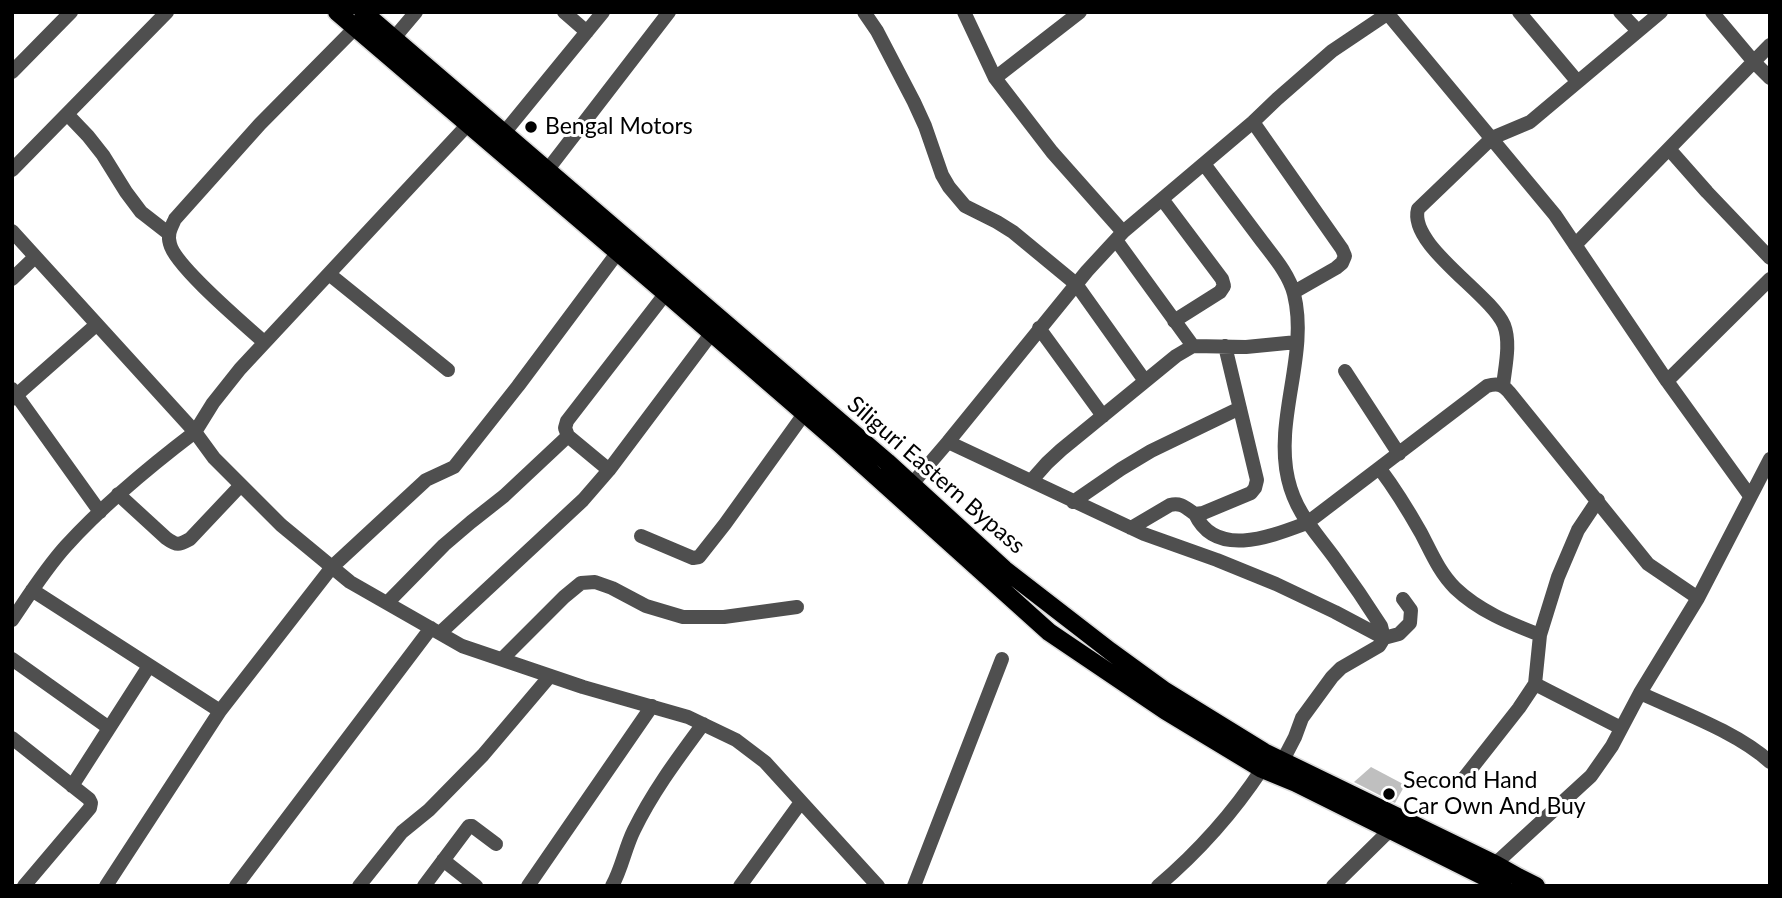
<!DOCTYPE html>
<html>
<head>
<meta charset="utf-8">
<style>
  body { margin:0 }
  #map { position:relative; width:1782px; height:898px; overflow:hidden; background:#fff; font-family:Lato,sans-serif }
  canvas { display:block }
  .frame { position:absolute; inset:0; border:14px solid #000; pointer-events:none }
</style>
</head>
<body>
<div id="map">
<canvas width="1782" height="898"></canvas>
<div class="frame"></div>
</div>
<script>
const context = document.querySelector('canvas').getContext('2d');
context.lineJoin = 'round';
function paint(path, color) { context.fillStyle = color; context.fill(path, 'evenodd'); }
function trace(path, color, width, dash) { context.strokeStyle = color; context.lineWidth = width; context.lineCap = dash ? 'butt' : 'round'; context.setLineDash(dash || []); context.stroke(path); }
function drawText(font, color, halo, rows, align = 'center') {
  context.font = font + ' Lato,sans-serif'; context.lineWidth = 6; context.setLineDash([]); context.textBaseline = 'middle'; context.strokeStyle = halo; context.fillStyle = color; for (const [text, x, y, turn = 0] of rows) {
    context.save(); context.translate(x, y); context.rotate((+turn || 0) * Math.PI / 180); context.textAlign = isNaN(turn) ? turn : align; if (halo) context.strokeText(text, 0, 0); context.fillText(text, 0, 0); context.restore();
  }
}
paint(new Path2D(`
  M1371 767 1405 785 1395 803 1354 782Z`), '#bfbfbf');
const major = new Path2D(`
  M337 12 669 296 840 444 1049 632 1166 711 1262 769 1296 783 1503 886
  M363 12 887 462 1004 569 1110 651 1165 691 1264 752 1495 864 1518 877 1536 886`);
trace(major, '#dbdbdb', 21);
trace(new Path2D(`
  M564 12 587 32
  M864 12 877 31 914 102 925 126 942 175 949 187 965 206 997 222 1013 232 1076 284 1145 381
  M964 12 995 78 1052 152 1123 232
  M1519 12 1577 81
  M1620 12 1638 31
  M1712 12 1754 62 1770 78
  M1388 14 1555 215 1667 381 1750 496
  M394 38 416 12
  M12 72 71 12
  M995 78 1080 12
  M67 114 88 136 103 155 126 192 141 212 168 233
  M1253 122 1342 249 1345 256 1342 263 1336 268 1294 292
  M504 133 603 12
  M1669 149 1707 192 1770 258
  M1204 164C1223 189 1242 215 1261 240 1273 256 1289 274 1294 294 1309 355 1274 418 1288 479 1296 514 1316 532 1336 560 1352 582 1367 604 1381 626L1384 638 1379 646 1341 668 1332 677 1302 718 1295 737 1282 762
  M12 170 167 12
  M542 177 669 12
  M1162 199 1222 279 1224 286 1220 292 1174 321
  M12 231 195 432 213 403 240 369 474 118
  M1116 240 1193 346
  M1575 245 1770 45
  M329 274 448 370
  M12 279 35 257
  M1039 328 1103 416
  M264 342C244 324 175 266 170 244 167 234 171 228 175 219L260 124 355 28
  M1345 371 1399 454
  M1667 381 1770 279
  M1503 386C1505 367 1511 343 1504 325 1490 293 1408 245 1418 209L1492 138 1530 122 1661 12
  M12 389 100 512
  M12 399 96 325
  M948 442 1144 534 1217 560 1276 584 1335 612 1384 638 1399 634 1410 623 1411 610 1403 599
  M1380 469C1395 489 1408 510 1421 533 1431 552 1439 572 1455 588 1479 611 1509 623 1540 635
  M609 470 568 436 565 428 567 421 666 293
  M1031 481 1047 463 1061 450 1176 356 1193 346 1246 347 1297 342
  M906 491 948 442 1087 271 1123 232 1253 122 1277 99 1332 51 1390 12
  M118 494 166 538C177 546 179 545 190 539L241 485
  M1073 502 1121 469 1151 451 1240 408
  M1195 514C1216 559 1272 536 1307 523L1487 386C1497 383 1502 384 1509 392L1648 564 1698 598 1640 693 1612 746 1591 776 1495 864
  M1131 528 1170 505C1181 502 1186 508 1195 514L1203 513 1251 493 1255 488 1257 480 1225 346
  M641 536 693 558 699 557 725 524 804 414
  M32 590 220 711
  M1698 598 1770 459
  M387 603 444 545 471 522 504 496 568 436
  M12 620C29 595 46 568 66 546 105 503 149 467 195 432L214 458 281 525 350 582 462 646 583 687 688 717 736 740 765 762 878 886
  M440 633 583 500 609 470 711 334
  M12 659 109 728
  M502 659 564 597 581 583 595 582 612 588 646 606 683 617H724L797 607
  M1535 684 1621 728
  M1640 693C1681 712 1737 732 1770 762
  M12 738 89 799 91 803 90 808 24 886
  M1460 783 1519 708 1535 684 1540 635 1558 577 1578 530 1598 500
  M72 786 149 666
  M443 860 476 886
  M106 886 220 711 332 567 426 480 454 467 518 386 618 252
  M236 886 431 628
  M359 886 402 832 429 810 483 755 550 676
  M424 886 469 826H472L496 844
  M528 886 652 706
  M612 886C622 868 625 848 634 830 653 791 678 758 703 724
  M740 886 801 802
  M914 886 1002 659
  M1158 886C1198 852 1233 813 1262 769
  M1333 886 1390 830`), '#4f4f4f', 14);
trace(major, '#000', 18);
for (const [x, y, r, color] of [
  [531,127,7,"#000"],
  [1389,794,7,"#000"]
]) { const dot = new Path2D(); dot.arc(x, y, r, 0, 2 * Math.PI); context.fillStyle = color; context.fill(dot); trace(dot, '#fff', 2.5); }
drawText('23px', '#000', '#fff', [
  ["Bengal Motors",545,127],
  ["Second Hand",1403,781],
  ["Car Own And Buy",1403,807]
], 'left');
drawText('23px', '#000', '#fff', [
  ["Siliguri Eastern Bypass",936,475,41]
]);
</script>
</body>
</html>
